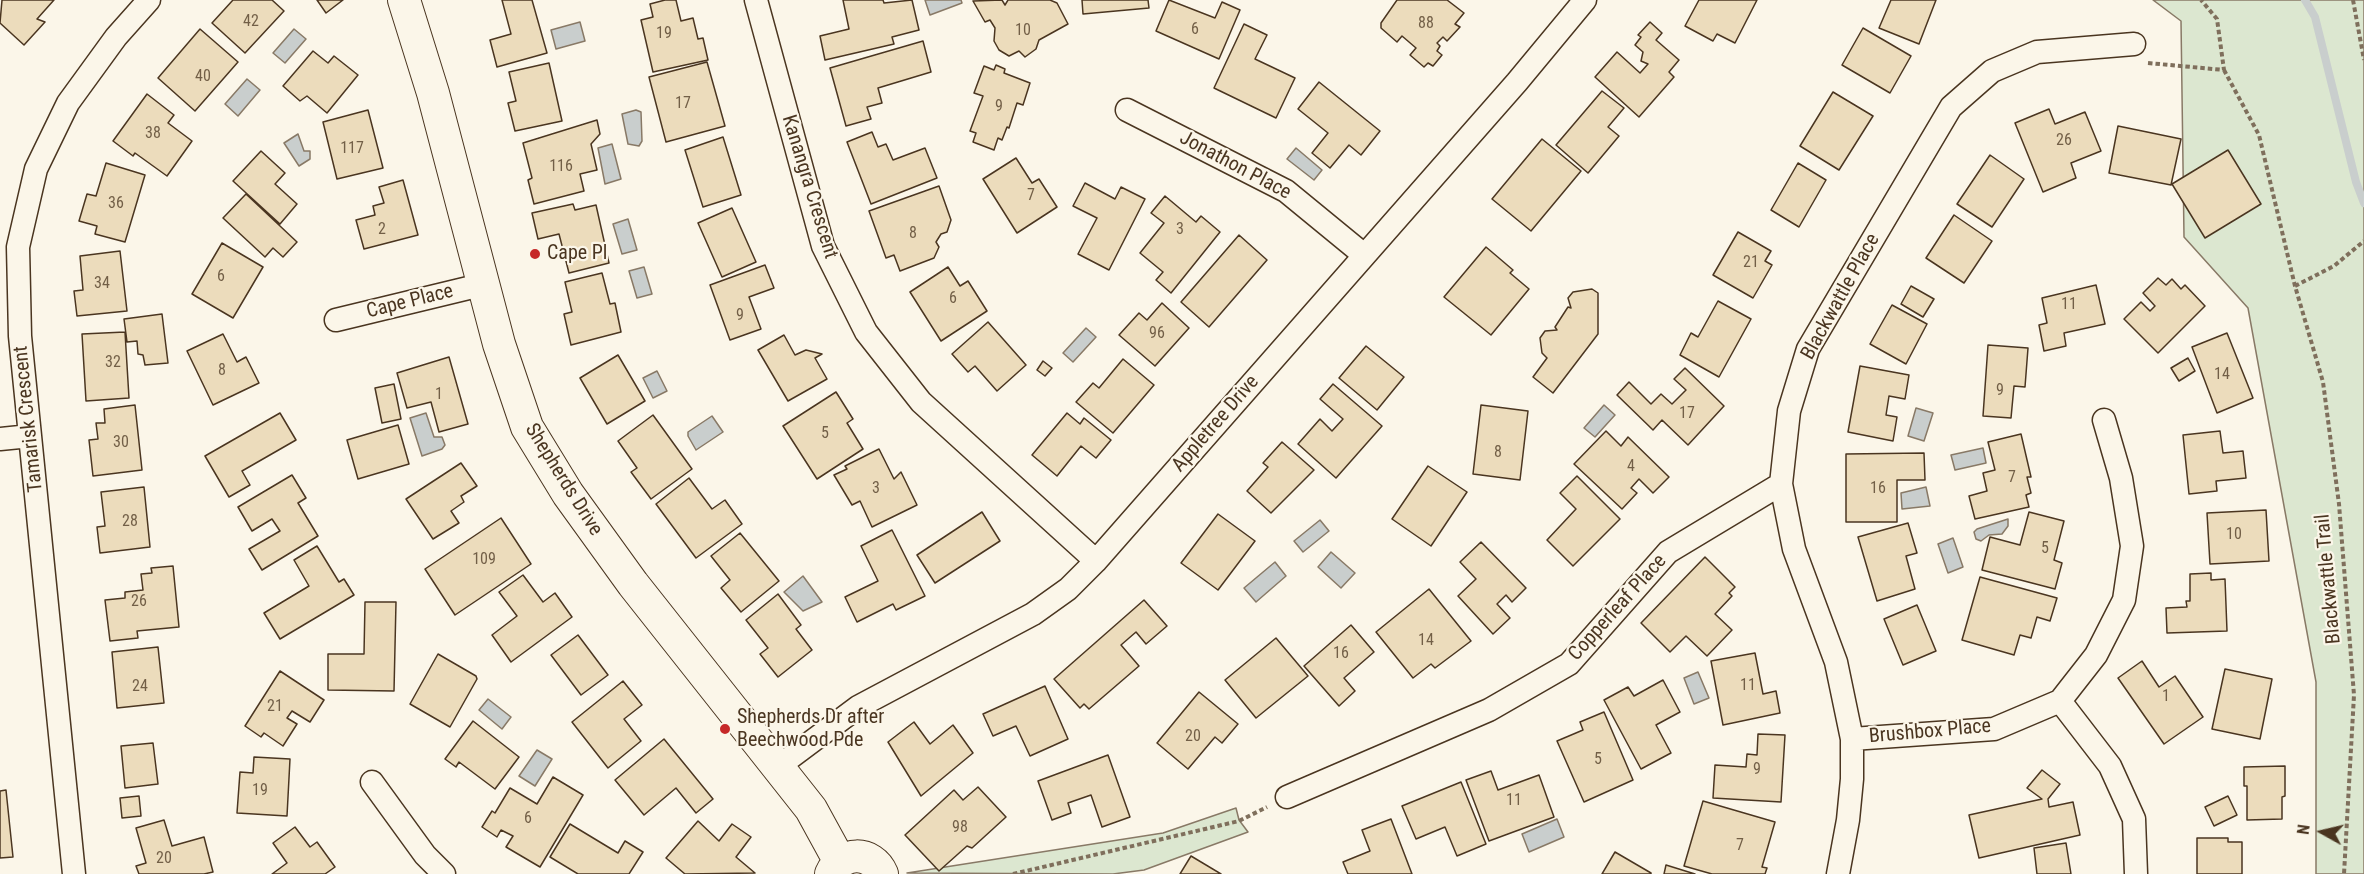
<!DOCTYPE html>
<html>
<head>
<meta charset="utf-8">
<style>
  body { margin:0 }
  #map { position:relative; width:2364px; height:874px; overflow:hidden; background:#fbf6e9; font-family:"Roboto Condensed",sans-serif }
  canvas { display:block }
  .north { position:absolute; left:2292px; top:802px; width:60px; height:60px; -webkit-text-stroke:4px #fbf6e9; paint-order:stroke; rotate:278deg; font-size:16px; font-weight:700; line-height:24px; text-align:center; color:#4a3520 }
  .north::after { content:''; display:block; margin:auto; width:21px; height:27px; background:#4a3520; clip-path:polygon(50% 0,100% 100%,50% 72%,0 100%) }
</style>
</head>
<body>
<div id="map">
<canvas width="2364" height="874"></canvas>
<div class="north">N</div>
</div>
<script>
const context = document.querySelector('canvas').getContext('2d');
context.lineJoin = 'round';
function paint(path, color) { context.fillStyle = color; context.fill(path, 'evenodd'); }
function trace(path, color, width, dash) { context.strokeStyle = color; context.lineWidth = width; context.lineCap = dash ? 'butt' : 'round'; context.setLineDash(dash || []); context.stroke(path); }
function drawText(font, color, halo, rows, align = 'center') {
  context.font = font + ' "Roboto Condensed",sans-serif'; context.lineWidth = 4.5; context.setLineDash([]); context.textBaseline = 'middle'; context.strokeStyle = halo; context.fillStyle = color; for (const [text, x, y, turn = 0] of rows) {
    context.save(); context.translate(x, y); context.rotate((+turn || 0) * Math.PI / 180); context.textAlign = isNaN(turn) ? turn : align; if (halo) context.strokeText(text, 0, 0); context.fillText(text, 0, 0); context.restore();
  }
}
const green = new Path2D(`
  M2153 0H2364V874H2316V682L2248 308 2184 237 2181 21Z
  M1236 808 1239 820 1248 832 1144 870 1113 874 907 873 1163 833Z`);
paint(green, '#dce7d0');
trace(green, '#887966', 1.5);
const water = new Path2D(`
  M925 0H961L962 3 930 15Z
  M580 22 585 41 556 49 551 30Z
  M294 29 306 39 285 63 273 53Z
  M247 79 260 90 238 116 225 104Z
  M636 110 641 112 642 141 639 146 628 144 622 114Z
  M298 134 304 151H310V159L299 166 284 143Z
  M612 144 621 179 605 184 598 148Z
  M1296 148 1322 170 1314 180 1287 159Z
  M628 219 637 250 622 254 613 224Z
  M644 267 652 294 637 298 629 271Z
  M1086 328 1096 337 1073 362 1063 353Z
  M657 371 667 391 653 398 643 378Z
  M1604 405 1615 415 1595 437 1584 428Z
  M1916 408 1933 413 1924 441 1908 436Z
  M426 413 434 437H442L445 445 442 449 422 456 410 418Z
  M712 416 723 432 696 450 688 436V432Z
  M1983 448 1986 463 1955 470 1951 455Z
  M1926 487 1930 506 1902 509 1901 493Z
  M2008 519V526L2002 534 1989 535 1981 541 1976 539 1974 532 1977 529Z
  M1320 520 1329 531 1303 552 1294 541Z
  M1953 538 1963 567 1948 573 1938 544Z
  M1331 552 1355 573 1341 588 1318 567Z
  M1275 562 1286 576 1256 602 1244 588Z
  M803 576 822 602 803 611 784 592Z
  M1698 672 1709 698 1694 704 1684 678Z
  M488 699 511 717 502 729 479 710Z
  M537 750 552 759 535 786 519 776Z
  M1557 819 1564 837 1529 852 1522 834Z`);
paint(water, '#c9cecd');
trace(water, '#887966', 1.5);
trace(new Path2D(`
  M2305 0 2315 17 2356 182 2364 203`), '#c9cecd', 8);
const building = new Path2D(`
  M2 0H54L37 19 45 22 24 45 0 23Z
  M233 0H272L284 11 245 53 212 23Z
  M317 0H343L326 13Z
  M502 0H532L547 53 497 67 490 40 511 34Z
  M665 0H676L681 21 693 18 698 39 703 38 708 60 653 72 641 20 653 17 650 4Z
  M843 0H883L884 3 912 0 919 30 892 37 894 44 825 60 820 36 849 29Z
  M1002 0 1005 5 1008 0H1050L1057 3 1068 24 1039 40 1036 49 1025 57 1019 51 1009 56 999 50 994 41 995 28 990 20 985 22 973 1Z
  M1082 0H1148L1149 8 1083 14Z
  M1169 0 1215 18 1222 2 1240 10 1219 59 1156 31Z
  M1397 0H1447L1464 13 1455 24 1460 27 1447 41 1443 37 1437 43 1440 46 1437 51 1442 55 1433 66 1428 63 1424 67 1410 55 1416 48 1402 36 1397 42 1381 28V23Z
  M1699 0H1757L1735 43 1717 34 1713 41 1685 26Z
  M1891 0H1936L1919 44 1879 28Z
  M1650 22 1662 33 1656 40 1679 60 1669 72 1674 77 1639 117 1595 77 1617 52 1640 73 1648 64 1641 61 1643 52 1635 45 1641 37 1638 35Z
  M1244 24 1267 35 1255 59 1295 78 1276 118 1214 88Z
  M1863 28 1911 56 1890 93 1842 65Z
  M200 29 238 62 195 111 158 78Z
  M923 41 931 72 878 88 882 103 867 107 871 119 846 126 830 68Z
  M313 51 328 63 334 56 358 75 327 113 307 96 300 101 283 86Z
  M707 62 725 126 666 142 649 77Z
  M549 63 562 121 515 131 508 103 516 101 509 72Z
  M996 65 1005 69 1004 73 1030 83 1023 105 1017 103 1009 128 1007 127 1002 140 998 138 994 150 973 142 976 133 970 131 983 96 974 93 984 66 994 70Z
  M1319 82 1380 131 1361 155 1349 145 1330 168 1312 153 1328 133 1298 109Z
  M1602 91 1624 108 1608 127 1619 136 1588 173 1556 145Z
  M1833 92 1873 116 1839 170 1800 146Z
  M147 94 174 115 168 123 192 141 167 176 135 153 133 156 113 141Z
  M2049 109 2055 124 2085 112 2101 151 2071 163 2076 178 2043 192 2015 123Z
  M368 110 383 168 337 179 323 122Z
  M597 120 600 134 591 144 597 170 580 174 584 191 534 204 528 180 532 178 523 143Z
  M2118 126 2181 139 2171 185 2109 173Z
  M872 132 878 147 886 144 893 160 925 148 937 178 871 204 847 142Z
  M723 137 741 195 703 207 685 150Z
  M1542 139 1581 171 1531 231 1492 199Z
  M2228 150 2261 204 2205 238 2172 184Z
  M261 151 285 173 275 184 297 204 280 224 233 181Z
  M1990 155 2024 179 1992 227 1957 204Z
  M1016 158 1032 183 1039 179 1057 207 1017 233 983 179Z
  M106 163 145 175 125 242 95 234 97 226 79 221 87 194 96 196Z
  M1798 163 1826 180 1799 227 1771 210Z
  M403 180 418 235 364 249 356 220 375 215 373 206 384 203 379 187Z
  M1085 183 1115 199 1121 187 1145 199 1109 270 1078 254 1097 218 1073 206Z
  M939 186 951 220 947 232 941 234 936 242 939 247 934 258 900 271 894 255 886 258 869 211Z
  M246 194 297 242 283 257 273 248 265 257 223 218Z
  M1165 196 1196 222 1201 216 1220 232 1171 293 1156 280 1163 272 1140 253 1164 223 1151 213Z
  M573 204 575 210 596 205 609 263 569 273 559 234 538 239 532 213Z
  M732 208 756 262 722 277 698 223Z
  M1954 215 1992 241 1964 283 1926 258Z
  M1738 232 1771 251 1765 261 1772 265 1753 298 1713 275Z
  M1239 235 1267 260 1209 327 1181 302Z
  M222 243 263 267 233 318 192 294Z
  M1486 247 1513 270 1510 273 1529 289 1491 335 1444 297Z
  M120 251 127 311 77 316 74 291 83 290 80 256Z
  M765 265 774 288 749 297 761 329 730 340 710 285Z
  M948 267 960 286 968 281 987 311 941 341 910 292Z
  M602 273 610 304 615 303 621 332 571 345 564 314 572 312 565 282Z
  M2158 278 2166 285 2172 279 2181 289 2185 285 2205 306 2158 353 2124 319 2141 302 2150 311 2155 306 2143 293Z
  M2096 285 2105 324 2064 333 2066 346 2044 351 2039 325 2047 323 2042 298Z
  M1911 286 1934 299 1923 317 1901 304Z
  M1592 289 1598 293V334L1553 393 1533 377 1547 358 1542 353 1540 338 1545 331 1557 330 1555 327 1568 307 1571 308 1568 298 1573 292Z
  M1718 301 1751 319 1719 377 1680 355 1691 333 1698 337Z
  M1162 303 1189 328 1155 366 1119 335 1139 313 1147 320Z
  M1892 305 1927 324 1906 364 1870 344Z
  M162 314 168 363 145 365 143 355 138 354 137 341 127 342 124 319Z
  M988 322 1026 365 997 391 975 366 968 372 952 354Z
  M125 332 129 398 86 401 82 334Z
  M2227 333 2253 398 2217 413 2192 347Z
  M223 334 237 362 246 357 259 383 213 405 187 351Z
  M784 335 795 355 806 350 822 354 815 358 827 379 788 401 758 350Z
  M1988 345 2028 348 2025 387 2014 386 2011 418 1983 416Z
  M1366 346 1404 377 1377 410 1339 378Z
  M618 355 645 401 607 424 580 378Z
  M449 357 468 424 439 432 431 402 407 408 397 373Z
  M2188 358 2195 371 2179 381 2171 368Z
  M1123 359 1154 385 1113 433 1076 402 1093 383 1099 388Z
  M1043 361 1052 368 1045 376 1037 370Z
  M1860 366 1909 375 1905 399 1889 396 1886 415 1897 417 1893 441 1848 432Z
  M1685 368 1724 406 1688 445 1662 420 1653 430 1617 395 1629 382 1651 404 1661 394 1672 404 1686 390 1674 379Z
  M394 384 401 419 382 423 375 388Z
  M1333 384 1382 426 1336 478 1298 444 1320 419 1332 431 1343 419 1320 399Z
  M836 392 853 419 847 423 863 449 817 479 783 426Z
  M135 405 142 470 93 476 89 440 98 439 96 423H105L104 409Z
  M1481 405 1528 411 1520 480 1473 474Z
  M280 413 296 440 242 471 250 485 229 497 205 456Z
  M1067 413 1080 424 1084 418 1111 440 1096 458 1081 446 1057 476 1032 455Z
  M653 415 692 469 651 499 631 472 637 468 618 441Z
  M398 425 409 464 358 479 347 440Z
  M1606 431 1621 446 1628 437 1669 477 1653 493 1639 479 1631 488 1637 493 1622 509 1574 464Z
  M2220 431 2223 453 2243 451 2246 478 2216 481 2217 491 2189 494 2183 435Z
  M2021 434 2031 477H2027L2031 493 2026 495 2029 507 1975 519 1969 496 1987 491 1983 473 1995 470 1988 442Z
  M1282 442 1314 470 1271 513 1247 491 1268 467 1263 463Z
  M879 449 894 479 901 472 917 505 872 527 860 501 852 505 834 475 847 469 845 466Z
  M1924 453 1925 480H1897V522H1846V454Z
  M461 463 477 486 461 496 464 502 451 511 459 523 433 539 406 499Z
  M1428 466 1467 492 1431 546 1392 519Z
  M292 475 306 498 298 503 318 536 262 570 249 549 280 531 272 519 252 531 238 507Z
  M1577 476 1620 519 1573 566 1547 540 1576 509 1560 493Z
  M689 478 712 509 725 500 742 524 696 558 656 504Z
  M144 487 150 547 100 553 97 527 105 526 101 492Z
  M2266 510 2269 561 2210 564 2207 513Z
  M982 512 1000 541 935 583 917 555Z
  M2029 512 2064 521 2054 560 2062 563 2055 589 1982 570 1990 537 2020 545Z
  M1218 514 1255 541 1218 590 1181 563Z
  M501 518 531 564 455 615 425 569Z
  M1908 523 1917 553 1906 556 1915 589 1877 601 1858 537Z
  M892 530 925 596 896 610 893 604 857 622 845 597 878 581 861 546Z
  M740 533 779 581 741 612 721 588 730 580 711 556Z
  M1481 542 1526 588 1512 602 1506 595 1497 604 1510 618 1493 634 1458 596 1476 579 1460 562Z
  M317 546 339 582 344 579 354 595 280 639 264 613 309 586 294 560Z
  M1705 557 1735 587 1729 593 1732 596 1715 614 1732 630 1707 656 1686 636 1670 652 1641 623Z
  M173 566 179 627 137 631 138 638 110 641 105 600 125 598V592L143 590 141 574 152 573 151 568Z
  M2211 573V580L2225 579 2227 631 2167 633 2166 608 2187 607 2186 601H2190V574Z
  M523 575 543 602 555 593 572 617 511 662 492 635 517 616 499 592Z
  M1980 577 2057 598 2050 621 2037 617 2031 638 2020 635 2014 655 1962 640Z
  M1429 589 1471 641 1435 668 1431 664 1413 678 1376 632Z
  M778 594 801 625 796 629 812 650 778 677 760 654 768 648 746 620Z
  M1144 600 1167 626 1146 644 1136 632 1121 645 1139 666 1089 709 1084 704 1080 708 1054 679Z
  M365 602H396L394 691 328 690V654H364Z
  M1917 605 1936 651 1903 665 1884 619Z
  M1351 625 1374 652 1344 678 1355 691 1339 706 1304 666Z
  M578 635 608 675 581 695 551 655Z
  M1276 638 1308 676 1256 718 1225 680Z
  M158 647 164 703 117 708 112 652Z
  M1755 653 1763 694 1776 691 1780 713 1723 725 1711 661Z
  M438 654 476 676 477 679 450 727 410 704Z
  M2142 661 2159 687 2175 676 2203 717 2164 744 2118 678Z
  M2225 669 2272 679 2260 739 2212 729Z
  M280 671 324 700 310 722 292 711 287 718 297 724 283 746 264 733 261 737 245 726Z
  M1663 680 1680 712 1656 725 1671 753 1641 769 1604 700 1628 687 1634 696Z
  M623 681 642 705 624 719 641 741 608 768 572 722Z
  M1045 686 1068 739 1030 756 1016 726 993 736 983 714Z
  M1199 692 1238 724 1222 743 1215 737 1188 769 1157 743Z
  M1604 712 1633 780 1584 802 1557 741 1583 730 1580 722Z
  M473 721 519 757 495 789 459 762 456 767 445 759Z
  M914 722 930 744 953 725 973 753 921 796 888 742Z
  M1758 734 1785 735 1781 802 1713 798 1715 765 1746 767 1747 754 1757 755Z
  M664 739 713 799 696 813 676 788 644 815 615 780Z
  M153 743 158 784 125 788 121 746Z
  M1108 755 1130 817 1102 827 1091 795 1068 803 1071 813 1052 820 1038 781Z
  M254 757 290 759 287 816 237 813 240 772 253 773Z
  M2285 766V796L2282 797V819L2247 820V786H2244V767Z
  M2042 770 2060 784 2048 799 2049 807 2073 802 2080 835 1979 858 1969 815 2042 799 2027 788Z
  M1491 771 1498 790 1539 775 1554 817 1489 841 1466 780Z
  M553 777 583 795 540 867 506 847 513 836 501 830 497 837 482 827 492 811 495 813 510 788 537 804Z
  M1461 782 1486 844 1457 856 1445 827 1416 839 1402 806Z
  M978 787 1006 817 972 848 967 846 939 871 905 835 954 790 963 800Z
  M6 790 13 857 0 858V791Z
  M139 796 141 816 122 818 120 798Z
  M2228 796 2237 815 2214 826 2205 807Z
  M1703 801 1775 822 1762 867 1767 868 1765 874H1712L1684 866Z
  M1391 819 1412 874H1348L1343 862 1370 851 1362 830Z
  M164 820 172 846 204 837 213 872 204 874H139L136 866 146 863 136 828Z
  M698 821 719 841 732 824 751 837 736 857 755 873 685 874 666 858Z
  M570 824 618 853 625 841 643 852 629 874H578L550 857Z
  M295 827 310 847 317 842 335 867 325 874H272L287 863 273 843Z
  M2197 838H2228V842H2242V874H2197Z
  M2066 843 2071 874H2037L2034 848Z
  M1615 852 1651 873V874H1602Z
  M1191 856 1221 874H1180Z
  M1666 865 1695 874H1664Z`);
paint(building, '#ecdcbc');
trace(building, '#4a3520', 1.5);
const street = new Path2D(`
  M756 0 823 246 866 332 921 402 1096 561
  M1127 110 1286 191 1364 255
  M336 320 485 284
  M0 439 30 436
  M2060 701 2110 766 2134 819 2136 874
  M1852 739 1994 729 2060 701 2096 655 2124 600 2132 546 2121 478 2104 420
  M779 766 858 707 1033 614 1068 589 1096 561 1517 82 1585 0
  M372 782 425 855 444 874
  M1287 797 1489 710 1569 664 1668 552 1781 484
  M74 874 20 336 18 247 36 169 68 103 116 37 149 0
  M1838 874 1848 820 1852 779V739L1836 662 1794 549 1781 484 1789 411 1808 349 1951 107 1992 71 2037 52 2134 44`);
const secondary = new Path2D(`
  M404 0 433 93 499 344 527 427 568 494 633 584 811 809 840 862
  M831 874C841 851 872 850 882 874`);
trace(street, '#4a3520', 25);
trace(secondary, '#4a3520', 34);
trace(new Path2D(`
  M2353 0 2364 60
  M2148 63 2224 70 2217 19 2201 0
  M2224 70 2259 135 2295 286 2323 382 2339 504 2354 695 2344 874
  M2295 286 2334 266 2364 241
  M1013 874 1239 821 1267 807`), '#7f6f5c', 4, [4.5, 3]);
trace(street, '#fbf6e9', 22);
trace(secondary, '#fbf6e9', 32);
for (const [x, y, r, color] of [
  [535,254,6,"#c62828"],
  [725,729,6,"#c62828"]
]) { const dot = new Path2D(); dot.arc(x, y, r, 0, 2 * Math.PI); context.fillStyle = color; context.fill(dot); trace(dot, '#fbf6e9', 2); }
drawText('16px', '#725f47', null, [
  ["42",251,22],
  ["88",1426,24],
  ["6",1195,30],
  ["10",1023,31],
  ["19",664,34],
  ["40",203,77],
  ["17",683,104],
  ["9",999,107],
  ["38",153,134],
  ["26",2064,141],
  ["117",352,149],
  ["116",561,167],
  ["7",1031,196],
  ["36",116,204],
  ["2",382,230],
  ["3",1180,230],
  ["8",913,234],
  ["21",1751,263],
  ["6",221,277],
  ["34",102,284],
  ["6",953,299],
  ["11",2069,305],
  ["9",740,316],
  ["96",1157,334],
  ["32",113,363],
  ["8",222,371],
  ["14",2222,375],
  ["9",2000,391],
  ["1",439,395],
  ["17",1687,414],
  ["5",825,434],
  ["30",121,443],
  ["8",1498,453],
  ["4",1631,467],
  ["7",2012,478],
  ["3",876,489],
  ["16",1878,489],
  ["28",130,522],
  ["10",2234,535],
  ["5",2045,549],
  ["109",484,560],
  ["26",139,602],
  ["14",1426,641],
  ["16",1341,654],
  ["11",1748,686],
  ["24",140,687],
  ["1",2166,697],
  ["21",275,707],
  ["20",1193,737],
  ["5",1598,760],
  ["9",1757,770],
  ["19",260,791],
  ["11",1514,801],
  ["6",528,819],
  ["98",960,828],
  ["7",1740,846],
  ["20",164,859]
]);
drawText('20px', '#4a3520', '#fbf6e9', [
  ["Jonathon Place",1235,166,28],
  ["Kanangra Crescent",809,187,73],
  ["Blackwattle Place",1841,297,-61],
  ["Cape Place",410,302,-14],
  ["Tamarisk Crescent",29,419,-96],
  ["Appletree Drive",1216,424,-49],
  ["Shepherds Drive",563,480,58],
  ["Blackwattle Trail",2329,579,-95],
  ["Copperleaf Place",1618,608,-48],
  ["Brushbox Place",1930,732,-5]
]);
drawText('20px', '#4a3520', '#fbf6e9', [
  ["Cape Pl",547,254],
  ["Shepherds Dr after",737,718],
  ["Beechwood Pde",737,741]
], 'left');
</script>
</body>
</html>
